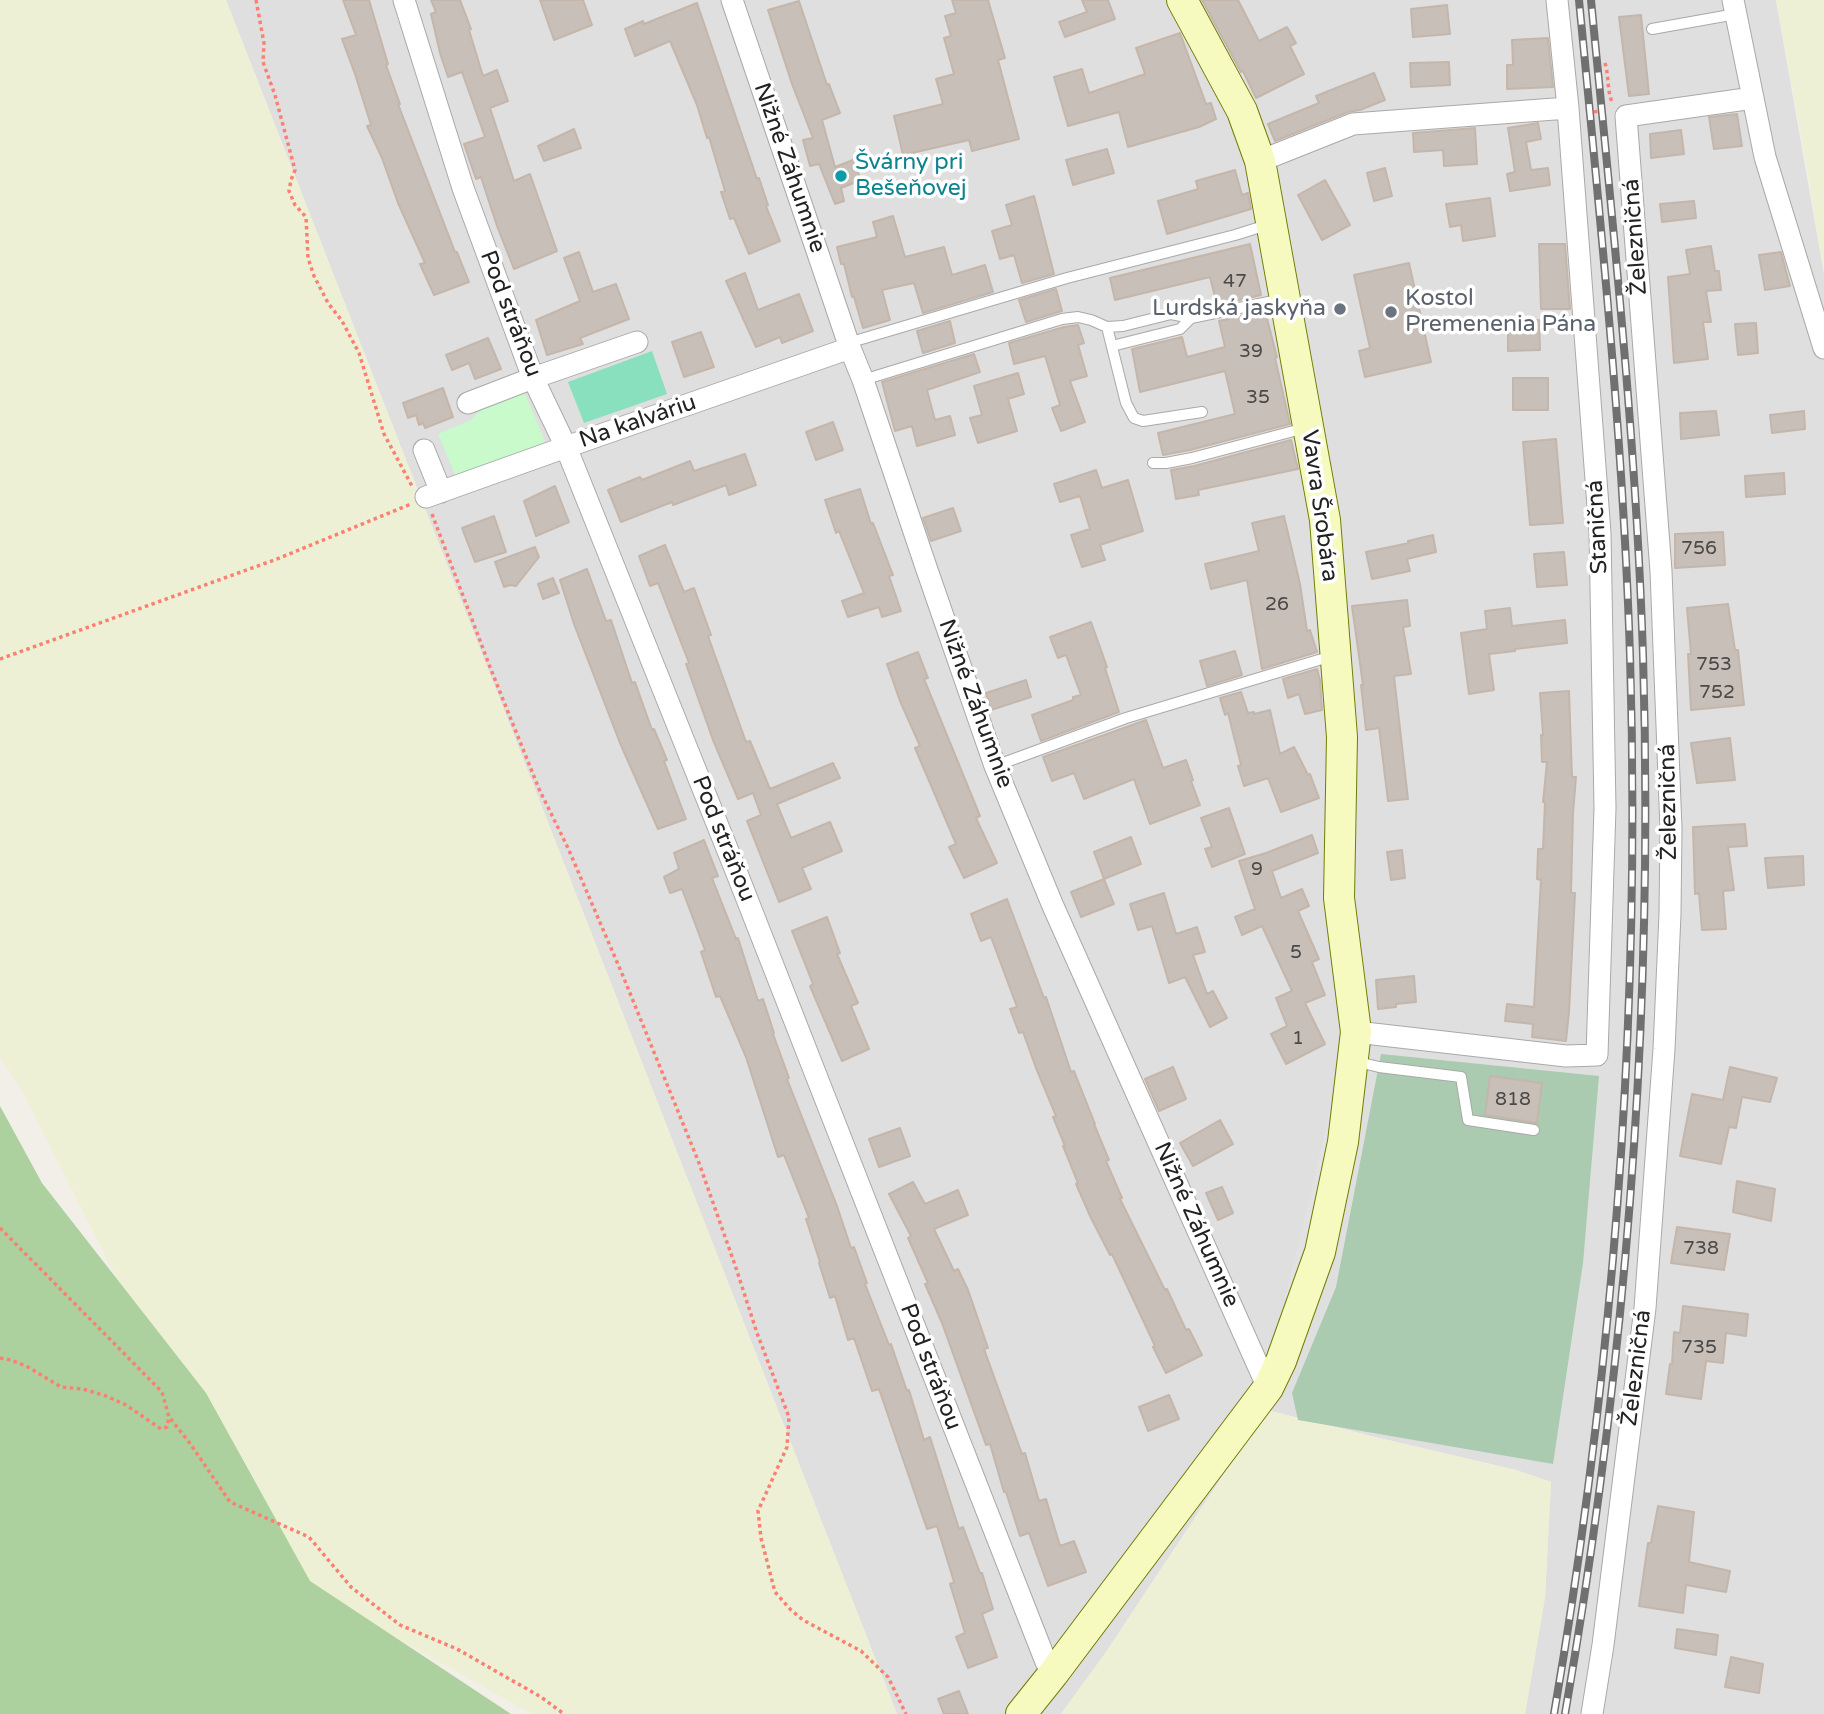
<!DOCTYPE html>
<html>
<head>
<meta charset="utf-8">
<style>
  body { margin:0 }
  canvas { display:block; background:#f2efe9 }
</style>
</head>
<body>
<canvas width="1824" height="1714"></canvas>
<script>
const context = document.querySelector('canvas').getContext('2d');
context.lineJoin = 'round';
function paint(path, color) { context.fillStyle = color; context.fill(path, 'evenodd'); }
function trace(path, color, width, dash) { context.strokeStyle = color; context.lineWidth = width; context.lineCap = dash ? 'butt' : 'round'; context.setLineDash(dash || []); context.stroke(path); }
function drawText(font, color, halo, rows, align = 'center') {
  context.font = font + ' "Varela Round",sans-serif'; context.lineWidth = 7; context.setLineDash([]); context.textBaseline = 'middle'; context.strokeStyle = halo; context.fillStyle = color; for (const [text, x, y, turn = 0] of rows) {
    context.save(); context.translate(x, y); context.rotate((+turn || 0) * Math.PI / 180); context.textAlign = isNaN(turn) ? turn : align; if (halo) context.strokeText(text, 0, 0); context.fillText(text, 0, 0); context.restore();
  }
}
paint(new Path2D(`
  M226 0H1776L1824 274V1714H1525L1545 1597 1551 1482 1516 1470 1375 1437 1267 1410 1104 1655 1061 1714H897Z`), '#e0dfdf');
paint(new Path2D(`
  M0 0H226L897 1714H532L305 1587 227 1497 21 1089 0 1057Z
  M1776 0H1824V274L1805 157Z
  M1266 1410 1375 1437 1516 1470 1551 1482 1545 1597 1525 1714H1061L1104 1655Z`), '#eef0d5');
paint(new Path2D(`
  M0 1106 42 1183 206 1393 310 1581 511 1714H0Z`), '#add19e');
paint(new Path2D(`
  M1381 1054 1599 1076 1583 1263 1553 1464 1298 1420 1292 1393 1336 1287Z`), '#aacbaf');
paint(new Path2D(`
  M524 391 546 444 456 477 438 434 471 420 484 407Z`), '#c8facc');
paint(new Path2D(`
  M652 351 667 394 584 423 568 382Z`), '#88e0be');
paint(new Path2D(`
  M1338 1075H1346L1291 1311 1285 1297 1312 1188Z`), '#e2e2e2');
const building = new Path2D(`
  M343 0H369L388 64 386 65 400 104H398L455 252H457L469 282 434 295 420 264 425 263 398 203 382 158 367 126 371 125 355 74 342 39 356 35Z
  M431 0H460L471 29 469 30 483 76 497 70 508 101 490 108 514 181 530 174 557 251 514 269 497 226 481 177 476 179 464 144 485 137 462 72 448 77 440 53 431 14 436 12Z
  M540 0H583L592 25 554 40Z
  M952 0H988L1005 58 998 60 1019 139 972 151 969 140 903 155 894 116 943 104 936 79 954 74 944 38 951 36 945 16 956 13Z
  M1082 0H1108L1115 19 1065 37 1059 22 1087 12Z
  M1202 0H1238L1259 41 1287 27 1296 43 1290 46 1304 74 1256 98 1243 71 1241 72Z
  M799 1 827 85 829 84 840 113 822 120 835 167 853 160 861 180 841 188 844 201 835 204 819 164 810 166 803 140 813 138 792 84 768 10Z
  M697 3 757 179 759 178 768 205 766 206 780 241 749 254 734 218 730 219 721 192 725 191 709 137 707 138 697 105 670 41 635 56 625 29 643 21 644 24Z
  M1447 5 1450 34 1413 37 1411 9Z
  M1641 15 1649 94 1629 96 1619 17Z
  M1180 33 1206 104 1211 103 1216 119 1199 127 1128 147 1119 112 1068 126 1054 77 1082 69 1089 93 1145 74 1136 48Z
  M1548 38 1553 87 1507 89V65H1513L1512 40Z
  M1449 62 1450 85 1411 87 1410 63Z
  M1374 73 1385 100 1360 110 1348 112 1275 141 1268 124 1319 103 1316 96Z
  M1737 114 1742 146 1714 149 1709 117Z
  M1538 123 1541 139 1526 142 1531 170 1548 168 1550 185 1510 191 1507 174 1515 172 1508 128Z
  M1475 128 1477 164 1444 166 1443 150 1414 152 1413 133Z
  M574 129 581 148 544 161 538 146Z
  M1681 130 1684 154 1651 158 1650 134Z
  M1107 149 1114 173 1073 185 1066 160Z
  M1385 168 1392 196 1374 201 1367 173Z
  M1235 170 1242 195 1248 193 1251 209 1167 234 1158 201 1198 189 1196 181Z
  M1325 180 1350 225 1322 240 1298 195Z
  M1034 196 1054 274 1022 283 1014 255 1000 259 992 231 1012 225 1006 205Z
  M1490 198 1495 236 1463 241 1461 225 1450 227 1446 204Z
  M1694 201 1696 218 1662 222 1660 204Z
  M893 216 905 257 944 247 952 275 985 265 993 292 923 313 914 283 882 290 890 320 863 328 854 297H852L844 264H841L837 247 877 237 873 222Z
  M1250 244 1261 295 1217 305 1210 277 1115 300 1110 278Z
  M1539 244H1565L1570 309H1541Z
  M1711 246 1715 271H1719L1721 290 1706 291 1711 322H1703L1708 359 1674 363 1668 277 1690 274 1686 250Z
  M579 252 593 292 616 284 629 319 580 338 583 344 547 355 536 320 580 301 564 258Z
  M1781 252 1790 286 1765 290 1759 255Z
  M1409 263 1431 362 1365 377 1359 351 1370 348 1354 275Z
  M745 273 758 310 799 294 813 331 782 343 780 337 756 347 726 281Z
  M1056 289 1062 311 1026 322 1019 300Z
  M1265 311 1277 357 1275 358 1290 424 1190 450 1163 455 1158 433 1235 414 1225 371 1140 392 1132 349 1182 337 1187 357 1225 347 1219 321Z
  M1508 320H1539L1540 350 1508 351Z
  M950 321 955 343 923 353 917 331Z
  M1756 323 1758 353 1738 355 1735 324Z
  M1078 325 1084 343 1078 345 1087 376 1070 381 1085 422 1061 431 1052 408 1060 405 1045 356 1014 364 1009 343 1064 327Z
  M701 332 714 367 684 377 672 342Z
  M488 338 501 369 475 379 469 363 452 370 446 355Z
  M974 354 980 372 927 390 935 420 950 416 955 435 917 446 912 426 895 431 882 382Z
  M1018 373 1024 394 1008 399 1017 431 978 443 970 418 982 415 974 386Z
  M1513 378H1548V410H1513Z
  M443 388 453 417 425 428 423 423 419 425 416 415 408 418 403 403Z
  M1716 411 1719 435 1681 439 1680 413Z
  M1804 411 1805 429 1772 433 1770 415Z
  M833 422 843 450 816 460 806 432Z
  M1556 439 1563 523 1530 525 1523 442Z
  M1291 440 1298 469 1198 490 1199 495 1176 499 1171 470 1194 466Z
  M745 454 756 485 729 495 726 485 673 505 672 502 621 522 608 490 640 477 642 480 690 461 694 471Z
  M1096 470 1102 488 1128 480 1143 531 1100 545 1105 560 1082 567 1071 535 1090 529 1080 496 1060 502 1054 484Z
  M1784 473 1785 494 1746 497 1745 476Z
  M555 486 569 522 536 536 524 501Z
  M860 489 871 524 873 523 893 575 889 576 901 611 882 617 879 607 848 617 842 601 864 593 839 531 836 533 825 500Z
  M953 508 961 531 931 541 923 518Z
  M494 516 506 552 475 562 462 528Z
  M1284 516 1300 584 1307 631 1310 630 1317 652 1262 669 1247 580 1211 589 1205 564 1259 551 1252 523Z
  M1723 532 1725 565 1675 568V534Z
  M1433 535 1436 552 1407 559 1410 571 1372 579 1366 552 1409 543 1408 541Z
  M665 545 684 592 694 588 711 635 708 636 746 742 750 741 770 789 833 763 840 778 777 804 791 838 830 822 842 851 802 868 811 889 779 902 747 821 761 815 753 793 738 799 713 740 686 664 689 663 658 583 650 586 639 556Z
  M535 547 539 557 516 586 510 585 504 587 495 562Z
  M1564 552 1567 585 1537 587 1534 554Z
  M587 569 606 621 611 620 632 683 635 682 652 730 654 729 667 760 664 761 686 819 658 829 620 743 574 624 560 580Z
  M553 578 559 593 543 599 538 584Z
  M1407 600 1410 626 1403 627 1411 674 1394 676 1408 799 1388 801 1379 728 1366 730 1361 685H1363L1352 606Z
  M1728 604 1735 650H1738L1744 705 1691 710 1688 654H1691L1687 608Z
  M1510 608 1512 626 1565 620 1567 643 1515 649V651L1489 654 1494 690 1469 694 1461 633 1487 629 1485 611Z
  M1091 622 1107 667 1105 668 1119 712 1041 741 1032 715 1073 700V697L1081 695 1066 655 1058 658 1050 637Z
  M1235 651 1242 675 1207 686 1200 661Z
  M918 652 928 678 924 679 980 816 976 818 997 863 964 878 949 847 956 844 915 748 920 746 900 701 887 664Z
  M1317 669 1320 680 1322 710 1305 714 1299 694 1288 698 1283 679Z
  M1026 680 1031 697 991 710 986 693Z
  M1569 691 1572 777H1576L1573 813 1571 893H1575L1569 1012 1566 1041 1532 1037 1533 1024 1505 1021 1507 1004 1534 1007 1541 880 1537 879 1538 849H1543L1545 802H1543L1547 762H1542L1541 735H1543L1540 693Z
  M1241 692 1248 713 1254 712V714L1270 710 1280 754 1294 747 1308 775 1310 774 1319 798 1281 812 1268 778 1244 786 1238 766 1241 765 1228 713 1225 715 1220 698Z
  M1146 720 1163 768 1186 760 1193 780 1191 781 1200 805 1150 824 1134 779 1084 799 1074 773 1052 781 1043 757Z
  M1730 738 1735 780 1697 783 1691 743Z
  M1229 808 1245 854 1212 867 1205 849 1212 847 1201 818Z
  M1745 824 1747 846 1728 847 1734 890 1723 891 1726 929 1702 930 1699 893 1695 894 1693 827Z
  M1312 835 1318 853 1272 871 1281 898 1302 889 1309 906 1298 911 1319 959 1312 962 1325 995 1305 1003 1325 1044 1286 1064 1271 1034 1287 1026 1276 998 1292 991 1262 926 1242 935 1235 917 1255 909 1239 861 1266 853Z
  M1131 837 1141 864 1104 879 1094 852Z
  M704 840 718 876 712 878 736 939 738 938 758 1001 763 999 774 1033 773 1034 789 1078 787 1079 837 1206 851 1248 854 1247 867 1283 865 1284 889 1345 891 1344 907 1391 909 1390 924 1440 930 1437 959 1529 963 1527 980 1573H982L993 1609 982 1614 997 1657 968 1668 956 1637 965 1633 950 1584 954 1582 937 1526 927 1529 879 1389 872 1391 854 1338 848 1340 835 1296 830 1298 819 1263 820 1262 806 1219 809 1218 784 1155 778 1157 746 1057 720 996 716 997 701 952 705 950 682 889 670 893 664 877 679 869 674 853Z
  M1402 850 1405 878 1391 880 1387 852Z
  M1803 856 1804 885 1768 888 1765 858Z
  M1104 879 1114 904 1081 917 1071 892Z
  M1164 893 1176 934 1197 927 1205 952 1193 955 1207 994 1213 991 1227 1018 1210 1027 1185 977 1169 983 1152 926 1138 930 1130 904Z
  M1007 899 1044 998 1046 997 1071 1072 1074 1071 1095 1124H1094L1109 1160 1106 1161 1122 1198 1120 1199 1165 1290 1167 1289 1186 1330 1189 1329 1202 1355 1166 1373 1153 1347 1155 1346 1112 1254 1110 1255 1091 1218 1076 1184 1078 1183 1063 1146H1065L1053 1117 1056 1116 1036 1068 1023 1032 1019 1033 1010 1009 1017 1007 991 937 981 941 971 914Z
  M827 917 840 953 837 954 858 1003 851 1006 869 1049 842 1061 810 986 813 984 792 931Z
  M1414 976 1416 1002 1396 1004V1007L1378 1009 1376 980Z
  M1173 1067 1186 1099 1159 1111 1145 1079Z
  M1730 1067 1777 1078 1770 1102 1742 1097 1736 1128 1729 1127 1721 1164 1680 1156 1692 1094 1723 1100Z
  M1490 1076 1542 1083 1537 1123 1485 1115Z
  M1220 1120 1233 1144 1193 1166 1180 1143Z
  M900 1128 910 1156 879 1167 869 1139Z
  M1737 1181 1775 1189 1771 1221 1733 1212Z
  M913 1182 925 1204 958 1190 968 1215 934 1229 954 1271 958 1269 968 1290 988 1348 984 1349 1022 1454 1025 1453 1039 1501 1046 1499 1060 1546 1074 1541 1086 1572 1048 1586 1029 1533 1020 1536 1006 1492H1004L990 1444 986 1445 942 1323 925 1284 928 1283 908 1238 911 1236 889 1194Z
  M1222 1187 1233 1213 1218 1220 1206 1193Z
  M1677 1227 1730 1234 1724 1270 1671 1263Z
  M1683 1306 1748 1314 1746 1336 1726 1333 1723 1363 1706 1361 1701 1399 1666 1394 1670 1364H1672L1674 1332 1680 1333Z
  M1169 1395 1179 1419 1148 1431 1139 1407Z
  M1658 1506 1694 1512 1689 1562 1730 1571 1726 1592 1686 1585 1683 1613 1639 1606 1648 1543H1651Z
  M1677 1629 1718 1635 1716 1655 1675 1648Z
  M1731 1657 1763 1664 1759 1693 1725 1687Z
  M959 1691 968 1714H944L938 1699Z`);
paint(building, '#c7bfb8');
trace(building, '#c4b6ab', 2);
const lane = new Path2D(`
  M1652 29 1736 14
  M1107 327 1126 403 1134 418 1143 421 1202 412
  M848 343 1067 278 1235 235 1270 224
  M1112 346 1180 329 1191 318
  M863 380 1062 319 1078 317 1091 320 1107 327 1123 326 1171 314 1191 318 1283 299
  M1153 463H1166L1192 458 1305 428
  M995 766 1126 718 1332 656
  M1354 1061 1379 1067 1461 1077 1468 1120 1534 1130`);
const street = new Path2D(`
  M404 0 463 188 533 378 566 447 736 871 1046 1662 1053 1674
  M732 0 850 348 863 380 926 567 995 766 1053 906 1268 1388
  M1753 98 1765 157 1824 348
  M1260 161 1353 124 1568 108
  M468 403 533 378 637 342
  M424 450 441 492
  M426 497 566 447 850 348
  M1356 1032 1566 1056 1597 1055 1605 808 1600 533 1568 108 1557 0
  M1592 1714 1603 1645 1645 1308 1664 1049 1670 914 1671 829 1661 571 1626 116 1753 98 1733 0`);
const secondary = new Path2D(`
  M1021 1714 1053 1674 1268 1388 1281 1361 1320 1252 1343 1142 1356 1032 1339 898 1342 737 1325 520 1260 161 1242 111 1182 0`);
trace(lane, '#a9a9a9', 12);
trace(street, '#a9a9a9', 23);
trace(secondary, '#707d05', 32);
trace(new Path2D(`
  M256 0 264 43 263 62 275 95 295 170 291 180 289 191 295 205 306 217 308 258 314 276 328 303 342 321 359 353 384 434 412 486
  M1605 63C1609 76 1607 90 1612 102
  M1587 112 1607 111
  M432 514 490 667 539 789 568 848 623 976 699 1163 735 1265 757 1333 789 1417 787 1447 758 1511 761 1538 775 1592 790 1609 803 1620 861 1651 888 1677 906 1714
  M0 659 277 559 411 504
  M0 1228 162 1392 169 1417 189 1442 230 1502 309 1537 351 1587 400 1625 457 1649 541 1697 564 1714
  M0 1358 11 1360 28 1367 61 1387 83 1389 106 1396 126 1405 161 1429 167 1427 169 1417`), '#fa8072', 3.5, [3.5, 3.5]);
trace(lane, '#fff', 10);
trace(street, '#fff', 21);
trace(secondary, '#f7fabf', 30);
const rail = new Path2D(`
  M1554 1714C1614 1365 1641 1010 1630 655 1623 436 1600 218 1579 0
  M1565 1714C1626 1365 1654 1009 1643 655 1636 436 1612 218 1591 0`);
trace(rail, '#707070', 8);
trace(rail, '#fff', 5, [16]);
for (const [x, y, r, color] of [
  [841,176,7,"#0f9aa8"],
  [1340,309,7,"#6b7280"],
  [1391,312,7,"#6b7280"]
]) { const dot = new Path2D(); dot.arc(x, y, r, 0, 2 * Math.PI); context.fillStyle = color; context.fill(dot); trace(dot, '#fff', 2.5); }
drawText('19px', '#4b4948', null, [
  ["47",1235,282],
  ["39",1251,352],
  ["35",1258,398],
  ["756",1699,549],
  ["26",1277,605],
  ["753",1714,665],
  ["752",1717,693],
  ["9",1257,870],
  ["5",1296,953],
  ["1",1298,1039],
  ["818",1513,1100],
  ["738",1701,1249],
  ["735",1699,1348]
]);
drawText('23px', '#0d838f', '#fff', [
  ["Švárny pri",855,163],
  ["Bešeňovej",855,189]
], 'left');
drawText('23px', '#222', '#fff', [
  ["Nižné Záhumnie",789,168,71],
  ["Železničná",1636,237,-94],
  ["Pod stráňou",510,314,69],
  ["Na kalváriu",638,422,-19],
  ["Vavra Šrobára",1319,506,82],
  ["Staničná",1598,527,-93],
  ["Nižné Záhumnie",975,704,70],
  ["Železničná",1669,802,-91],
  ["Pod stráňou",723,839,68],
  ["Nižné Záhumnie",1196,1225,66],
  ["Pod stráňou",930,1367,69],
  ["Železničná",1637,1368,-83]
]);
drawText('23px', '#5b616d', '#fff', [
  ["Kostol",1405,299],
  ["Premenenia Pána",1405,325],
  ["Lurdská jaskyňa",1326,309,"right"]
], 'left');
</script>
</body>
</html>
